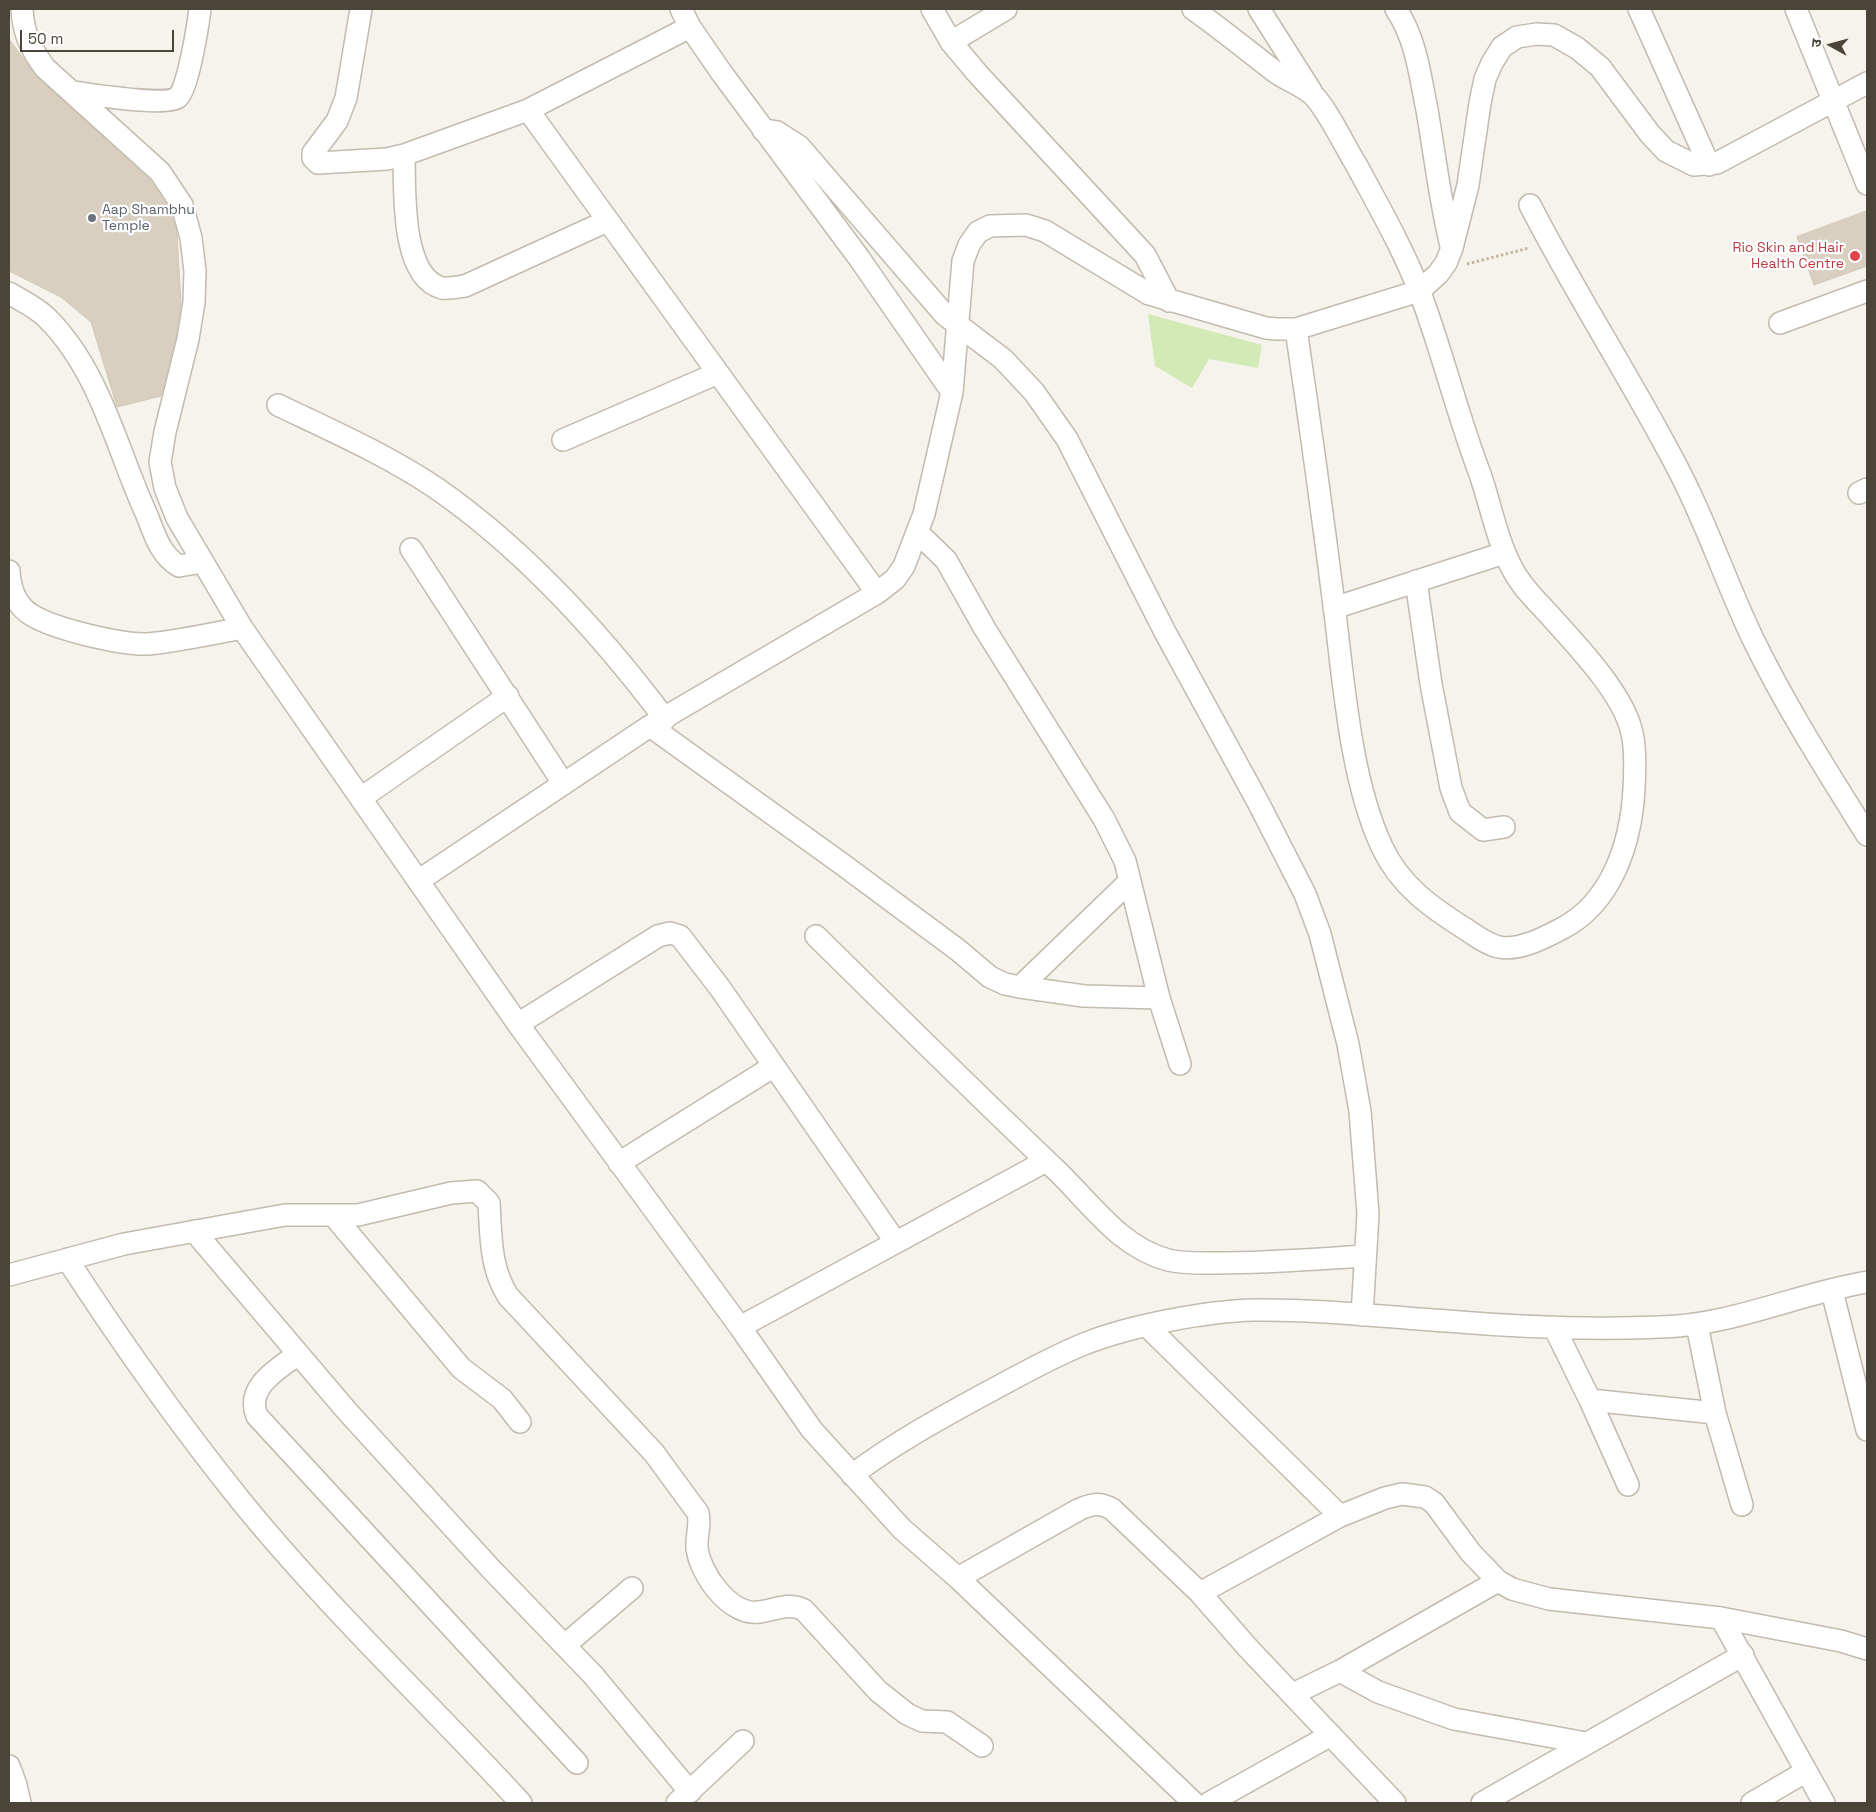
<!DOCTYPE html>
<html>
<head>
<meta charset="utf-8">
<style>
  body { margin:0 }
  #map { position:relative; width:1876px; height:1812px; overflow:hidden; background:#f6f3ec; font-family:"Space Grotesk","Noto Sans Devanagari",sans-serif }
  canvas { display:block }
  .frame { position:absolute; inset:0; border:10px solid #4b4439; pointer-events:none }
  .north { position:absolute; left:1806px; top:20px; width:50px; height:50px; -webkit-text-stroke:4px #fff; paint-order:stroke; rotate:277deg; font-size:14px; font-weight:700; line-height:20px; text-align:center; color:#4b4439 }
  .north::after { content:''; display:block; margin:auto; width:18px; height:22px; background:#4b4439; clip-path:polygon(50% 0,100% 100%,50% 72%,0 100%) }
  .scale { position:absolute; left:20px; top:30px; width:154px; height:22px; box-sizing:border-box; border:2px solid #4b4439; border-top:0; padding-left:6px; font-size:15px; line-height:18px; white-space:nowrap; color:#4b4439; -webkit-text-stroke:4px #fff; paint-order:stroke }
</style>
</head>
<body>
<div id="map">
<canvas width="1876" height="1812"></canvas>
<div class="frame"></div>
<div class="north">उ</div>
<div class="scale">50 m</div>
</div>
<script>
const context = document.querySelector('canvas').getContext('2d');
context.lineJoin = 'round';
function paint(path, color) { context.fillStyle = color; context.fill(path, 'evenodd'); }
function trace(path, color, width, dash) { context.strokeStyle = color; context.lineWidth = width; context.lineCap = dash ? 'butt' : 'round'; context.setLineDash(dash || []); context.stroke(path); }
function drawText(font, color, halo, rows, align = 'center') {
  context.font = font + ' "Space Grotesk",sans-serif'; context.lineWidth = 4.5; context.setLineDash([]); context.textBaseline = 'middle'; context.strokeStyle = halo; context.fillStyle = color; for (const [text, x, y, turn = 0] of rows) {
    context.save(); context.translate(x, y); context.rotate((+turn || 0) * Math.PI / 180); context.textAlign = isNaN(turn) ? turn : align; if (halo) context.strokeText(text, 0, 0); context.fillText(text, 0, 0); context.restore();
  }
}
paint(new Path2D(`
  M1148 314 1262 345 1258 368 1209 359 1192 388 1155 366Z`), '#d2eab5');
const building = new Path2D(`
  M9 39 37 77 150 180 170 210 177 234 181 303 176 336 161 396 117 407 91 322 61 297 9 271Z
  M1867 211V266L1814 285 1797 237Z`);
paint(building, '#d8cfc1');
trace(building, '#d3c7b4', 1);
const minor = new Path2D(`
  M22 9C23 33 31 49 45 68L160 172 182 205 191 238 195 271 194 302 188 339 165 432 160 462 165 488 177 518 242 628 518 1024 740 1327 812 1430 902 1529 958 1578 1194 1803
  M361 9 346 98 337 121 313 153V158L318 163 387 159 404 155 528 110 690 27
  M681 9 690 27 721 72 859 258 952 392
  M932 9 951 42 977 73 1145 255 1169 301
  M1193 9C1221 29 1247 50 1274 71 1286 80 1302 85 1313 95 1328 110 1345 147 1357 166 1379 207 1402 247 1419 290 1442 350 1457 414 1480 474 1491 506 1497 541 1513 570 1523 589 1540 604 1554 620 1580 649 1624 695 1632 733 1636 750 1635 771 1634 789 1631 843 1612 903 1561 929 1544 938 1519 951 1499 947 1488 945 1476 936 1467 930 1432 908 1400 886 1382 847 1351 781 1344 686 1335 613 1323 518 1310 423 1296 329
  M1259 9 1311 91
  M1396 9C1416 39 1420 75 1427 110 1435 156 1440 201 1451 246
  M1639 9 1709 165
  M1796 9 1867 184
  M951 42 1006 9
  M72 92C91 94 167 107 178 97 188 89 198 25 200 9
  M528 110 877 593
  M763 130 777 132 799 146 945 315 1003 359 1034 392 1067 439 1165 632 1259 804 1305 894 1320 934 1348 1044 1360 1111 1368 1214 1362 1315
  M404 155C405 188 400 277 442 288 449 289 458 287 465 286L607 221
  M1530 205C1576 295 1632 380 1678 469 1707 524 1726 583 1753 639 1786 707 1827 771 1867 835
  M9 293C22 301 36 307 47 318 100 371 116 447 146 513 154 533 160 555 179 566L203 562
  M1780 323 1867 291
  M278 405C332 431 387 455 436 488 524 549 601 634 665 719
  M563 440 718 373
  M1859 493 1867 489
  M918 533 946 560 985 629 1104 819 1125 861 1159 998 1180 1064
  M411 549 563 783
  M9 571C10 588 15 604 30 614 53 629 121 645 148 644 180 641 211 634 242 628
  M1416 581 1431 684 1451 788 1460 812 1483 830 1504 827
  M1334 608 1504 553
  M650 726 842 864 958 950 990 977 1005 984 1020 987 1084 996 1159 998
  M361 798 508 696
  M418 881 650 726 877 593 895 579 904 566 924 514 952 392 963 261 969 245 978 232 990 226 1026 225 1045 231 1149 294 1266 328 1277 329H1296L1419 291 1438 274 1446 263 1452 248 1468 185 1480 103 1485 79 1492 63 1502 47 1517 37 1537 34 1554 35 1577 48 1600 67 1650 134 1666 151 1694 165 1717 163 1867 83
  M816 936C895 1014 974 1092 1055 1169 1090 1202 1119 1247 1168 1260 1184 1264 1201 1263 1217 1263 1267 1263 1316 1259 1365 1256
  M1020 987 1130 881
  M518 1024 658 936 670 933 680 936 720 988 895 1241
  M619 1163 774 1066
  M334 1216 461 1368 502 1399 520 1422
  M194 1231 346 1410 491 1569 593 1675 690 1792
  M67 1259C121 1342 179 1424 241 1501 328 1608 428 1702 521 1803
  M9 1275 124 1244 285 1215H358L451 1193 477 1191 489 1203C491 1236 490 1268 508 1296L654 1453 698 1513C701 1525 696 1536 697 1548 700 1574 730 1616 759 1612 775 1610 789 1602 804 1610L878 1691 907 1714 922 1721 947 1722 982 1746
  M1832 1291 1867 1430
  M1697 1325 1715 1413 1742 1505
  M1147 1326 1340 1516
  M740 1327 1046 1161
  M1554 1327 1590 1400 1628 1485
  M298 1354C278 1369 245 1387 257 1416L577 1763
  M1590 1400 1715 1413
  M852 1475C892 1445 935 1421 979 1397 1013 1379 1047 1359 1084 1344 1129 1326 1206 1311 1255 1310 1319 1309 1383 1317 1447 1321 1517 1327 1589 1330 1660 1327 1734 1325 1796 1294 1867 1282
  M958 1578 1078 1510C1091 1504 1099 1502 1112 1509L1200 1593 1248 1648 1395 1803
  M1200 1593 1340 1516 1385 1498 1402 1494 1425 1497 1434 1503 1471 1553 1498 1581 1512 1589 1549 1599 1721 1618 1841 1641 1867 1649
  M1721 1618 1824 1803
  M565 1645 632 1588
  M1340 1671 1378 1692 1454 1719 1586 1743
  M1293 1694 1340 1671 1498 1581
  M9 1766 16 1785 20 1803
  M677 1803 743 1741
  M1209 1803 1331 1735
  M1482 1803 1743 1655
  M1752 1803 1805 1772`);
trace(minor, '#c2bbae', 24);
trace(new Path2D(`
  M1467 264 1529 248`), '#c4b79f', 3, [2.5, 2.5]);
trace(minor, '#fff', 21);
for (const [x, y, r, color] of [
  [92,218,5,"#6b7280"],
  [1855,256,6,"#e0444e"]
]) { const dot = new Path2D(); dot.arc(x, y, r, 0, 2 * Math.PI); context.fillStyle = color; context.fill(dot); trace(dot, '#fff', 2); }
drawText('14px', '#5b616d', '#fff', [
  ["Aap Shambhu",102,210],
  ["Temple",102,226]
], 'left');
drawText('14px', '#be3a42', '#fff', [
  ["Rio Skin and Hair",1844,248],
  ["Health Centre",1844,264]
], 'right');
</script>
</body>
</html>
